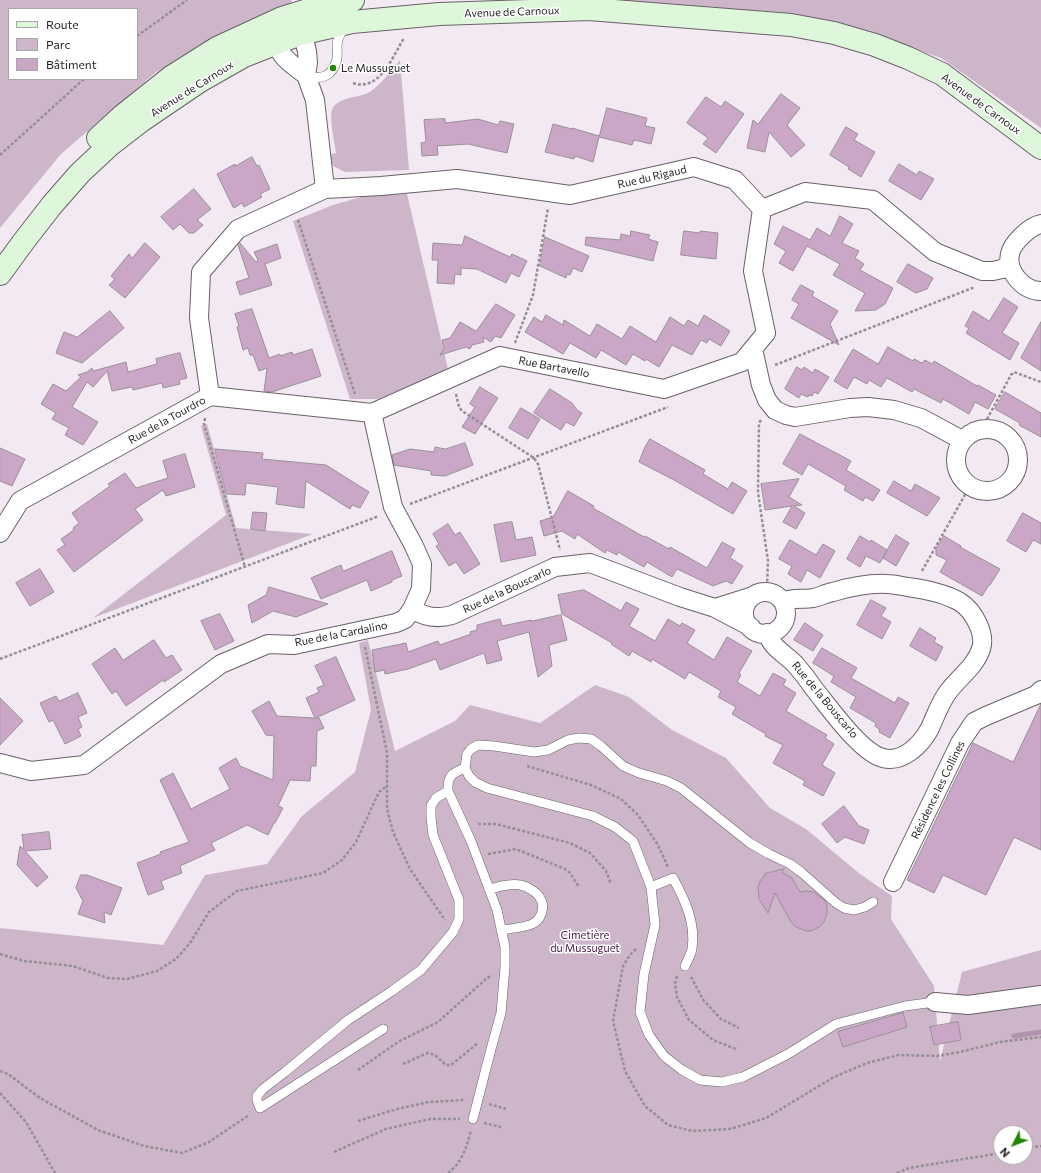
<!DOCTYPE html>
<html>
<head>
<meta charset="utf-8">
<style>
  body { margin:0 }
  #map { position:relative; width:1041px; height:1173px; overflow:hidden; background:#f3e9f2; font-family:Commissioner,sans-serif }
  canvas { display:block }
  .legend { position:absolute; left:8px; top:8px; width:130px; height:72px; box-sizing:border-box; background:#fff; border:1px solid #a7a5a7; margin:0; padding:5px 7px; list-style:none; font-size:12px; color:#221f22 }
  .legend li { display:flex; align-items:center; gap:8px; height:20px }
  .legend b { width:20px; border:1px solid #a7a5a7 }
  .north { position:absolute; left:993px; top:1125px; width:40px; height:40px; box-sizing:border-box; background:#fff; border:1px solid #a7a5a7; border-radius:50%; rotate:228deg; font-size:11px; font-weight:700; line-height:16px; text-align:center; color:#221f22 }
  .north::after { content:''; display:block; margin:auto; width:14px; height:18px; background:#208800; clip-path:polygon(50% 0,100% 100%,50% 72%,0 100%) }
</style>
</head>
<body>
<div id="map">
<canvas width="1041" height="1173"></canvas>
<ul class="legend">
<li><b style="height:5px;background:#def7da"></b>Route</li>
<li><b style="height:11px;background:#cdb6ca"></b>Parc</li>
<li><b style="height:11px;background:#cba7c7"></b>Bâtiment</li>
</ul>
<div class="north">N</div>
</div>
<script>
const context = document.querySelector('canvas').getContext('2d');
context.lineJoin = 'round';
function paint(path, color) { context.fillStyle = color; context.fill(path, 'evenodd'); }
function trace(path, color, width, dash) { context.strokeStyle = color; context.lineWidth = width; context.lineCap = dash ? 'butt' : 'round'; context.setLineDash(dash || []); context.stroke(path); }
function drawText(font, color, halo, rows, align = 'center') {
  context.font = font + ' Commissioner,sans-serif'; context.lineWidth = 3; context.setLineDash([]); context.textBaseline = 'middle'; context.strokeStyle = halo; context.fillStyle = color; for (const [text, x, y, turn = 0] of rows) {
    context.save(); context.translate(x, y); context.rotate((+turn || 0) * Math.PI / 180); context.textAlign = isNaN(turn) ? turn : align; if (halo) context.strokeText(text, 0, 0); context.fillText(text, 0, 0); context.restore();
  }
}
paint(new Path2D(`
  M0 0H291L292 2 156 72 61 154 0 228ZM9 9H137V79H9Z
  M588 0H1041V128L941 58 857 29Z
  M400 60 409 170 345 172 333 166 328 155 336 153C335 144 329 118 332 110 337 97 357 98 368 93 379 87 392 70 400 60Z
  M407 194 448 369 378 399H350L293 221 333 205 365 196Z
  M207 424 236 528 313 534 93 618 226 515 201 426Z
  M368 640 395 751 455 721 470 705 540 723 595 685 629 697 672 730 726 758 770 808 806 829 860 874 892 896 891 919 934 986 940 1061 962 972 1041 950V1173H0V928L163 945 205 875 267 864 302 816 355 772 371 710 359 643ZM1001 1133H1025V1157H1001Z`), '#cdb6ca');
trace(new Path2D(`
  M1014 1036 1041 1032`), '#af94ac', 5);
const building = new Path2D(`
  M781 94 800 108 787 125 805 145 791 157 769 132 765 152 747 148 753 120 758 124Z
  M706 97 721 107 725 101 744 114 716 153 703 144 708 138 687 123Z
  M607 108 647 118 645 126 655 128 651 144 634 140 632 145 599 137 593 162 575 156 574 159 545 152 553 124 572 129V128L599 136Z
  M445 119V123L478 119 498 125 500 121 514 124 507 153 468 144 437 146 438 155 422 156 421 143 426 142 424 120Z
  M846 127 858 134 854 140 875 152 861 177 848 169 849 167 830 155Z
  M252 157 257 166 259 165 270 189 260 194 262 197 244 207 242 203 234 208 233 207 217 174 235 164V166Z
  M899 164 917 175 919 171 934 179 921 200 889 181Z
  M194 189 211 209 197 220 203 225 194 233H189L180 224 173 230 161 217Z
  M840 216 853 224 842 243 859 251 855 258 864 264 860 270 893 288 885 304 876 310 855 311 865 293 833 275 840 264 807 246 793 271 779 263 786 251 774 244 783 226 810 240 817 228 830 236Z
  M631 231 650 235 648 239 658 242 653 261 585 245 586 237 620 240 621 234 630 236Z
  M684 231 700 233V231L718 233 716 259 681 255Z
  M465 236 510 257 512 254 527 261 519 277 511 273 506 283 477 269 461 268V275L455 274 454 284 437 283 438 260H432L433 243 462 245Z
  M545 237 589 256 582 272 573 268 570 275 567 274 566 278 540 266Z
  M145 243 160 257 125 298 109 285 115 279 111 276 129 254 132 258Z
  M240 243 256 262 258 260 254 252 277 244 281 258 265 264 272 285 240 295 236 282 249 278 238 245Z
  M908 264 933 278 927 289 916 293 897 282Z
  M801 285 814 292 812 296 838 311 830 324 839 345 791 318 799 304 792 300Z
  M1004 298 1018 307 1002 333 1019 343 1010 360 966 333 969 328 965 326 973 311 989 321Z
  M496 304 515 315 501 338 495 336 491 342 483 337 484 342 472 345 470 349 466 347 440 355 444 349 442 340 450 338 460 322 476 331Z
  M252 309 269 358 280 354V356L292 352 293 355 312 349 321 376 272 392 264 391 267 368 259 371 253 355H250L248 348 243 350 237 327 239 326 235 314Z
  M110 311 124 328 82 363 56 353 64 332 77 337Z
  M546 315 563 325 564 320 590 336 597 324 622 339 630 326 656 342 670 317 684 326 688 320 698 326 704 315 730 331 721 346 709 339 707 343 701 340 692 355 672 345 659 367 646 359 645 361 633 354 626 365 601 350 596 358 570 343 563 354 525 332 534 317 542 322Z
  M1041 322V371L1021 358Z
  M888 347 913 361 914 359 922 363 925 360 932 364 934 361 977 386 978 385 996 395 988 409 975 402 969 414 943 399 941 403 914 389 912 392 887 378 881 387 869 380 867 384 854 377 847 389 834 381 853 349 878 364Z
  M180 353 187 378 179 380 180 384 163 388 162 383 133 390 132 387 112 391 107 371 93 387 87 382 72 407 98 422 83 445 65 435 69 428 52 419 56 413 41 404 53 384 66 391 81 377 78 375 87 372 92 368 93 371 126 362 128 372 157 364 156 359Z
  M797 367 802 370 804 367 813 373 815 369 829 377 818 394 814 392 812 396 809 395 808 397 801 394 799 398 785 389Z
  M480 387 498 398 475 434 462 427 475 407 470 404Z
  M550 389 572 403 577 410 582 413 574 426 566 422 561 430 534 413Z
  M1005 392 1041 413V437L1019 425 1020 423 995 409Z
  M521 408 540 419 528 439 509 428Z
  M800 434 851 461 846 470 880 490 873 501 865 497 863 501 844 490 846 486 808 464 802 475 783 464Z
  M650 439 705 470 703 474 728 489 732 482 747 491 733 514 674 480 639 462 644 449Z
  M465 443 473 465 445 476 431 475V471L394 465 392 455 410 449 434 452 435 447 445 449Z
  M0 448 25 459 12 486 0 481Z
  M215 449 263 453 262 459 326 465 369 492 360 508 352 505 350 509 306 481 304 508 276 504 278 487 246 483 245 495 227 494Z
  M185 454 195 487 166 496 163 490 135 509 143 520 74 572 57 550 65 545 61 539 74 530 73 528 79 523 72 513 110 486 108 484 125 473 136 488 168 478 163 461Z
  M799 479 789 497 802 505 794 506 805 513 796 529 783 522 792 506 765 510 761 484Z
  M894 481 911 491 915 484 940 498 927 516 887 493Z
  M568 491 594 506 593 508 644 537 645 536 669 549 670 547 707 568 722 542 735 549 730 558 743 566 732 584 726 581 713 586 677 569 672 577 647 562 644 567 618 552 617 555 607 550 605 553 577 534 575 539 562 531 544 536 540 521 553 517Z
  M253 512 267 513 265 531 251 529Z
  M1023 513 1041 523V544L1033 540 1026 552 1007 541Z
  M512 522 516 540 532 537 536 555 501 562 494 525Z
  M448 524 455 535 460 532 480 564 464 574 456 562 449 566 436 546 439 544 433 534Z
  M896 535 909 543 896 566 883 558Z
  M860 536 870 542 871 540 887 550 880 563 866 556 860 567 847 559Z
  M944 536 961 546 960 547 1000 569 990 585H989L982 596 940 572 947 560 936 555V549Z
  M790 540 816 555 823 544 835 551 820 578 807 570 801 582 788 574 792 566 779 559Z
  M392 551 402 576 392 580V582L371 591 367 580 321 599 311 578 341 565 343 571Z
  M40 569 54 592 30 606 16 583Z
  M269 587 279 590 328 604 296 617 273 611 252 623 248 605 266 595Z
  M584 590 621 611 626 602 639 609 629 626 655 641 668 619 680 626 682 623 695 630 687 643 714 660 727 637 752 651 739 673 741 675 737 682 760 696 773 673 786 680 783 685 796 693 786 711 827 735 825 738 834 744 822 765 835 773 823 796 803 785 805 781 773 763 783 745 765 736 766 734 732 714 736 707 718 697 721 691 689 672 685 679 652 659 651 662 632 651 629 656 611 644 612 643 562 614 558 595Z
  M871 600 886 608 881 616 891 622 882 639 857 625Z
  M220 614 234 641 215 650 201 621Z
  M561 615 567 640 549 645 552 666 538 677 529 632 497 641 502 660 487 664 484 653 440 670 436 659 408 669 385 674 384 670 375 672 372 650 406 643 408 652 438 641 440 645 471 634 470 632 477 630V625L500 619 502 626 531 620V621Z
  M805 623 823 635 813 651 794 640Z
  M920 628 936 638 934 642 943 647 936 661 910 646Z
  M154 640 166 658 172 655 182 670 164 682 163 680 126 706 116 691 112 694 92 664 115 648 123 660Z
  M822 648 857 668 851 678 895 703 898 697 909 703 890 738 879 732 880 730 875 726 876 723 850 708 856 697 831 682 834 676 813 663Z
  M336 657 355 700 316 718H319L324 728 317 731 316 766H311L310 781 290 780 278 806 283 808 275 823H274L268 835 247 825 211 843 215 850 180 866 182 873 161 881 164 889 148 895 137 863 161 854 160 852 189 842 160 780 173 773 191 809 230 789 219 768 236 758 240 766 273 780 274 736 266 735 252 711 269 701 277 716 315 718 306 698 319 692 317 688 324 685 315 666Z
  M78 693 87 713 78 717 82 727 78 729 81 736 65 744 53 720 49 722 40 703 56 696 59 701Z
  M0 698 23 721 0 745Z
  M1041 704V850L1014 837 986 895 943 875 934 893 907 880 973 743 1013 762Z
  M844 806 859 826 869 830 864 844 845 837 837 843 822 824Z
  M49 832 51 849 25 851 48 877 37 887 17 865 20 846 24 849 22 835Z
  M784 869 782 872 792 878 800 892 807 891 814 892 825 901 827 905V914L824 922 819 927 811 931H806L796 927 791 922 775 893 768 913 759 899 758 887 760 881 765 875V874Z
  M81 875H87L122 888 111 915 104 912 105 923 78 914 83 901 76 888Z
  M903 1013 907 1027 843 1047 838 1032Z
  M958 1022 961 1040 934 1045 930 1027Z`);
paint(building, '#cba7c7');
trace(building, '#999097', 1);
const lane = new Path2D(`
  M306 75C321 81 333 76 337 59 338 53 336 46 338 40 339 35 342 31 346 27
  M465 768C452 773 447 776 448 791L471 841 497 910 505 947V967L501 1013 491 1049 473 1119
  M651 887 673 878C685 900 696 923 692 949 691 955 687 961 685 966
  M489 889C499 887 509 883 520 885 526 886 537 892 540 898 546 907 541 920 532 924 527 927 508 929 501 930
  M873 902 865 907 854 910 844 908 836 903 801 872 790 864 769 854 750 843 681 788 667 781 639 773 623 766 601 746 591 739 579 738 568 740 548 750 534 752 494 746 478 745 471 749 467 754 465 768 469 776 475 782 487 788 593 816 615 827 633 841 651 887 655 925 644 974 640 1012 649 1035 664 1056 682 1070 700 1080 722 1082 743 1077 788 1054 836 1024 905 1006 935 1002
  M383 1029 260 1108 257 1100V1096L263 1089 285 1072 348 1020 392 991 421 970 453 932 459 919V900L433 835 431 817V806L436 798 448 791`);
const street = new Path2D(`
  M292 25 304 40 307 51 308 63 306 75 315 100 325 189
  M278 31C273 54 290 63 306 75
  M762 209 805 192 873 200 935 252 982 271H993L1002 269 1010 264
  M1041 224C1030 226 1012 243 1010 254 1006 272 1024 291 1041 291
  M753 349 761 385 767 400 775 410 786 415 795 417 850 408 868 407 894 410 921 418 962 440
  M210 396 372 413 500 356 664 389 742 362 766 333 753 271 762 209
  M956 460a31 31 0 1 1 62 0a31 31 0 1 1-62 0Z
  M0 533 20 501 210 396 199 318 201 272 238 229 325 189 381 186 457 179 570 195 694 167 735 180 762 209
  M744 613a21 21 0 1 1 42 0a21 21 0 1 1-42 0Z
  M412 609C424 617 438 619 452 615L555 567 590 563 680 597 715 608
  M751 627 715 608 753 596
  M767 633C772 648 784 653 795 664 802 672 809 681 815 690 829 707 861 753 883 758 902 763 920 746 929 730 935 718 939 704 948 692 958 678 975 667 981 649 986 634 974 611 960 602 946 594 923 589 908 587 901 586 894 584 887 584 869 583 850 587 833 592 826 593 820 597 813 598 802 600 793 597 783 602
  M0 763 31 771 84 765 221 664 268 644 294 645 396 623 405 619 412 609 421 589 422 564 414 546 393 507 372 413
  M893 882 960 743 974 722 986 716 1036 695 1041 690
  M935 1002 968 1005 1041 995`);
const secondary = new Path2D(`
  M576 8 791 25 834 33 875 45 908 58 942 74 1041 148
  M98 138 122 116 171 77 217 48 282 18 311 9 353 0
  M0 274 24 241 52 205 80 173 110 145 141 121 200 81 244 56 300 34 352 22 439 14 590 9`);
trace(lane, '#696168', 10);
trace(street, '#696168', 20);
trace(secondary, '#696168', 24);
trace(new Path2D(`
  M137 36 187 0
  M353 83C380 92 393 56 404 38
  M0 155 84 79
  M298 220 355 394
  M515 343 533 295 548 208
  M775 365 975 287
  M456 394 459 407 462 411 534 458 538 464 560 550
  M205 418 204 424 245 567
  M761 420 759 423 758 492 768 561 767 586
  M985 429 986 421 1011 375 1014 372 1041 382
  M410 504 668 407
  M922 571 966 493 970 487
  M365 647 387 753V809L393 832 410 869 445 920
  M0 659 379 516
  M527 766 591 785 621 799 638 815 658 845 668 867
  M478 824H496L570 843 590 853 606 871 611 884
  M488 854 516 849 565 869 570 873 579 887
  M636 949 630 955 623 966 613 1021 625 1071 645 1106 668 1125 692 1131 730 1129 766 1118 834 1077 867 1063 899 1055 937 1056 960 1052 1000 1042 1041 1037
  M0 954 24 961 73 966 108 978 127 979 157 971 176 959 190 943 209 912 237 891 323 873 342 860 356 842 379 792 387 786
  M677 976 675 983 677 997 689 1020 713 1040 736 1049
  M691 977 704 1001 721 1019 739 1028
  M403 1064 428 1053 435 1055 446 1065H451L478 1043
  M358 1070 398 1042 438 1022 486 979 492 975
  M0 1071 8 1074 40 1098 98 1130 144 1146 182 1153 209 1142 249 1115
  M0 1093 26 1122 55 1173
  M489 1104 506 1109
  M358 1121 397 1109 429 1102 465 1100
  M484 1123 501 1127
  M1025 1148 1041 1146
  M334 1152 386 1129 430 1119H460
  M448 1173C462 1163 467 1146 471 1130
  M897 1173 909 1168 1001 1153`), '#958e94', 2.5, [3, 2]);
trace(lane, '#fff', 9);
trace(street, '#fff', 18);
trace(secondary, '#def7da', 22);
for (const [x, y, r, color] of [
  [333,68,4,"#208800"]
]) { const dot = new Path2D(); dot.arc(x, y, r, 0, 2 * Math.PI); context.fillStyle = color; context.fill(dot); trace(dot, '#fff', 1.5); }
drawText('11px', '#221f22', '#fff', [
  ["Avenue de Carnoux",512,12,-2],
  ["Avenue de Carnoux",192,89,-32],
  ["Avenue de Carnoux",981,104,36],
  ["Rue du Rigaud",652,177,-13],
  ["Rue Bartavello",554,367,11],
  ["Rue de la Tourdro",167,420,-29],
  ["Rue de la Bouscarlo",507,590,-25],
  ["Rue de la Cardalino",341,634,-11],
  ["Rue de la Bouscarlo",825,700,50],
  ["Résidence les Collines",938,790,-64]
]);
drawText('11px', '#221f22', '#fff', [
  ["Le Mussuguet",341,68]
], 'left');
drawText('11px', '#4d204a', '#fff', [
  ["Cimetière",585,935],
  ["du Mussuguet",585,948]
]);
</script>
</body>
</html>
